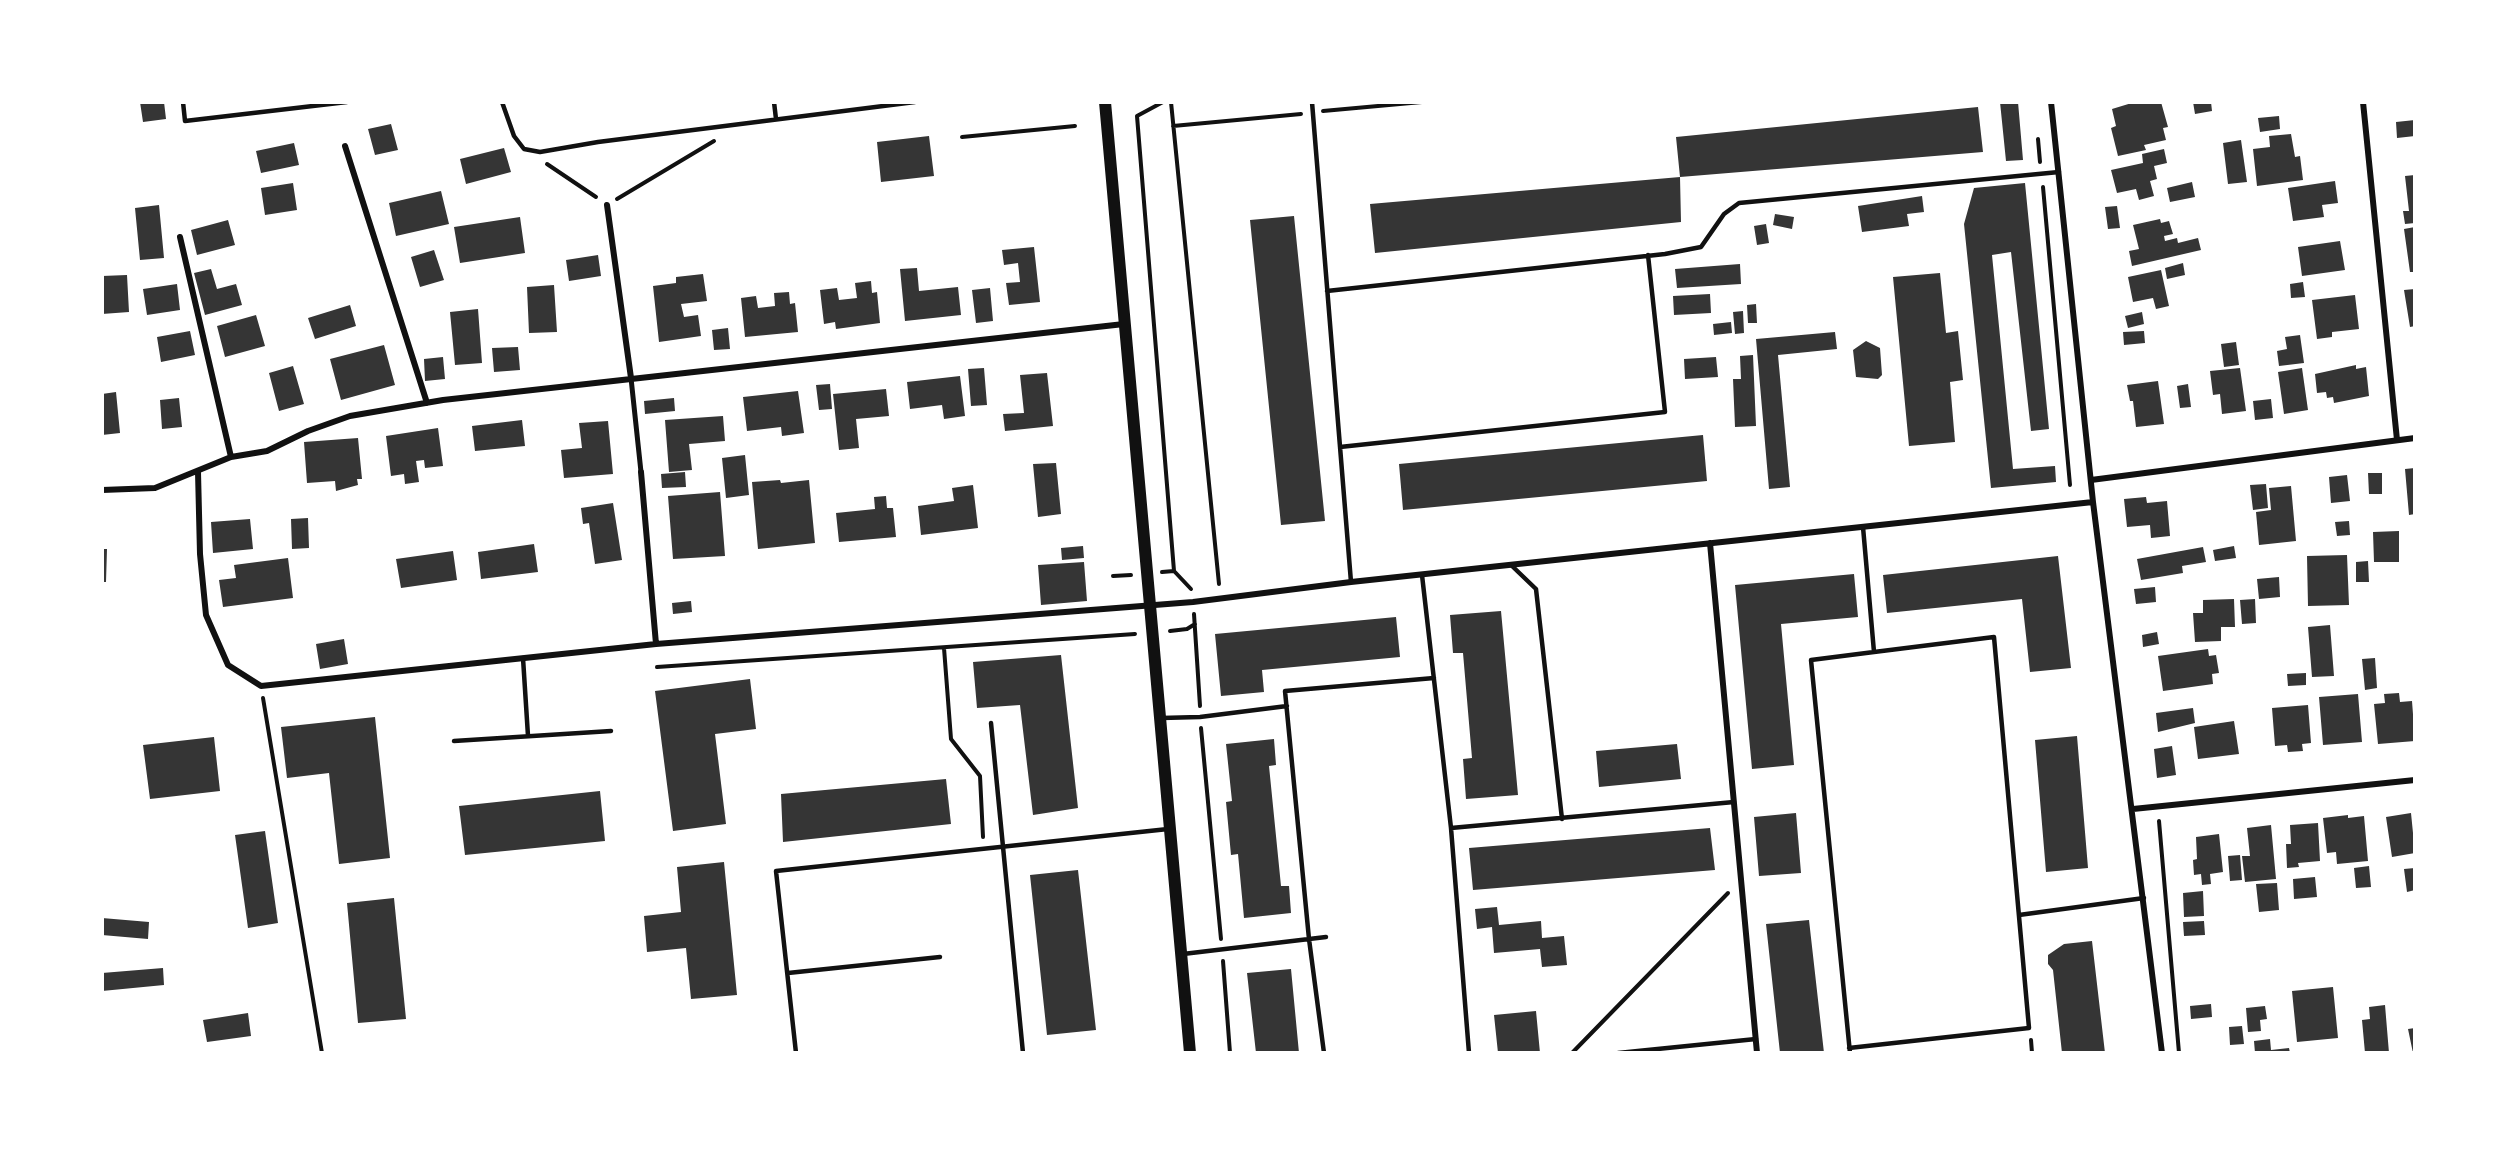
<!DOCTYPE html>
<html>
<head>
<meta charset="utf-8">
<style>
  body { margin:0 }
  #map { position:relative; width:2517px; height:1155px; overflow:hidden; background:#fff; font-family:"Alegreya Sans",sans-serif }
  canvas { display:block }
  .frame { position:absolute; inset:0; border:104px solid #fff; pointer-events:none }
</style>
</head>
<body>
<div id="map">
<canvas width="2517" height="1155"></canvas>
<div class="frame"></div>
</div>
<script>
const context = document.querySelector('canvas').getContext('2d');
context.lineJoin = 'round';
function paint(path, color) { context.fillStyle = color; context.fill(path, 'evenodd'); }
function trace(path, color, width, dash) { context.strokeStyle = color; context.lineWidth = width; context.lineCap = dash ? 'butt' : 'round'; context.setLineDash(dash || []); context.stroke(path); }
paint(new Path2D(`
  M140 102H164L166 119 143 122Z
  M2000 102H2018L2023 160 2006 161Z
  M2135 102H2161L2168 127 2163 128 2166 140 2144 145 2146 150 2118 156 2111 128 2116 126 2112 109Z
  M2193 102H2211L2212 111 2195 114Z
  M1978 107 1983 152 1680 177 1681 222 1375 253 1370 204 1680 177 1676 137Z
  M2279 116 2280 129 2260 132 2258 118Z
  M2415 120V136L2397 138 2396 122Z
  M391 124 398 150 375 155 368 129Z
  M2291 134 2295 157 2300 156 2303 180 2257 186 2253 149 2270 147 2269 136Z
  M929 136 934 176 881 182 877 142Z
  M2241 140 2247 182 2228 184 2223 143Z
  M294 143 299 165 261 173 256 151Z
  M504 148 511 172 466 184 460 159Z
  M2164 149 2167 163 2154 166 2157 179 2150 181 2154 196 2139 200 2136 189 2117 193 2111 170 2143 163 2142 154Z
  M2415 175V223L2405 224 2403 211H2409L2405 176Z
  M2335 181 2338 203 2322 205 2324 217 2293 221 2288 188Z
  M2192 182 2195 197 2170 202 2167 188Z
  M293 183 297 210 265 215 261 188Z
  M2025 183 2049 429 2031 431 2011 252 1992 255 2013 469 2055 466 2056 482 1991 488 1964 224 1974 188Z
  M441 191 449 224 396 236 389 203Z
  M1922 196 1924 212 1907 214 1909 226 1862 232 1858 206Z
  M159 205 164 258 140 260 135 208Z
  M2117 206 2120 228 2108 229 2105 207Z
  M1775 214 1794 217 1792 229 1773 225Z
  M1294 216 1325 521 1281 525 1250 220Z
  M520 217 525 253 460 263 454 227Z
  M2160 219 2161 223 2169 221 2173 234 2164 236 2165 241 2177 238 2178 243 2198 238 2201 250 2132 266 2129 251 2139 249 2133 225Z
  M228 220 235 245 197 255 191 230Z
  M1766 224 1769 243 1757 245 1754 226Z
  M2415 227V272H2410L2404 229Z
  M2340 241 2345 270 2302 276 2298 247Z
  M1034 247 1040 302 1009 305 1006 283 1020 282 1018 263 1004 265 1002 250Z
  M434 250 444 280 420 287 411 257Z
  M598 255 601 276 569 281 566 260Z
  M2183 263 2185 275 2167 279 2165 268Z
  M1740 264 1741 284 1677 288 1675 269Z
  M917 268 919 291 958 287 961 315 905 321 900 269Z
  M211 269 217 289 236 284 242 305 205 315 194 273Z
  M2161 270 2169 306 2156 309 2153 298 2133 302 2128 277Z
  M1940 273 1946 333 1958 331 1963 380 1950 382 1955 442 1909 446 1893 277Z
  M703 274 707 301 681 304 684 317 698 315 701 336 659 342 653 286 676 283V277Z
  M127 275 129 312 102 314V276Z
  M871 281 872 293 877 292 880 323 836 329 835 322 824 324 820 290 837 288 839 300 857 298 855 283Z
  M2303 282 2305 297 2291 298 2290 284Z
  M177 284 180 310 147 315 143 289Z
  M554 285 557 332 529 333 527 287Z
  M990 288 993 321 976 323 972 290Z
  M2415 289V326L2410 327 2404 290Z
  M789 292 790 304 795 303 798 332 745 337 741 298 756 296 758 308 775 306 774 293Z
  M1710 294 1711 313 1674 315 1673 296Z
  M2355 295 2359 329 2332 332V337L2317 339 2312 300Z
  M1756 304 1757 323H1748L1747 305Z
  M350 305 356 326 315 339 308 318Z
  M478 309 482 363 455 365 450 312Z
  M1743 311 1744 333 1735 334 1733 312Z
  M2142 312 2144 324 2128 328 2125 316Z
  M256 315 265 346 225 357 217 326Z
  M1731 322 1732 333 1714 335 1713 324Z
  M728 328 730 349 714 350 712 330Z
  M190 331 195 355 161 362 157 337Z
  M2144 331 2145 343 2124 345 2123 332Z
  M1835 332 1837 349 1778 355 1790 487 1769 489 1756 339Z
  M2300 335 2304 363 2279 366 2277 351 2287 349 2285 337Z
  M1866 341 1880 348 1882 375 1878 379 1856 377 1853 350Z
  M2236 342 2239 365 2224 367 2221 344Z
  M384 345 395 385 341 400 330 359Z
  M518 347 520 370 494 372 492 348Z
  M1753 355 1756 426 1735 427 1733 379H1741L1740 356Z
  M443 357 445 379 425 381 424 359Z
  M1716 357 1718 377 1685 379 1684 359Z
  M2356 365V369L2366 367 2369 396 2334 403 2333 397 2327 398 2326 392 2317 393 2315 374Z
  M293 366 304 404 279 411 269 373Z
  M984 368 987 405 971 406 968 369Z
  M2240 368 2246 411 2222 414 2220 394 2213 395 2210 371Z
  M2302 368 2308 410 2284 414 2278 372Z
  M1047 373 1053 426 1005 431 1003 414 1024 413 1020 375Z
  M960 376 965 416 944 419 942 405 910 409 907 382Z
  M2158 381 2164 424 2136 427 2133 401H2130L2127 385Z
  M830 384 832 409 819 410 816 385Z
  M2188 384 2191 407 2180 408 2177 386Z
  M886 389 889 416 856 419 859 448 839 450 833 394Z
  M798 391 804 433 782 436 781 427 747 431 743 397Z
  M116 392 120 433 102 435V394Z
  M179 398 182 427 162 429 160 400Z
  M674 398 675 411 645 414 644 401Z
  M2271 399 2273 418 2255 420 2253 401Z
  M723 416 725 441 689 444 692 470 669 472 665 420Z
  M522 420 525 446 475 451 472 426Z
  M608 421 613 474 564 478 561 450 582 448 579 423Z
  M438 428 443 466 425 468 424 460 416 461 419 482 405 484 404 474 391 476 386 436Z
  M1703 435 1707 481 1403 510 1399 464Z
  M358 438 362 479H357L358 485 336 491 335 481 307 483 304 442Z
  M745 455 749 495 726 498 722 458Z
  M1056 463 1061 514 1038 517 1033 464Z
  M2415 468V514L2409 515 2405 469Z
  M685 472 686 487 662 488 661 474Z
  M2368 473H2382V494H2369Z
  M2347 475 2350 501 2331 503 2329 477Z
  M780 480 781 483 809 480 815 543 758 549 752 482Z
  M2266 484 2268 508 2253 510 2250 485Z
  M973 485 978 528 921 535 918 506 954 501 952 488Z
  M2291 486 2296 541 2259 545 2256 512 2271 510 2269 488Z
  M720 492 725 556 673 559 668 496Z
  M886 496 887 508H893L896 537 839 542 836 513 875 509 874 497Z
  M2146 497 2147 503 2167 501 2170 536 2151 538 2150 525 2127 527 2124 499Z
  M613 503 622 560 595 564 589 523 583 524 581 508Z
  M308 518 309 548 292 549 291 519Z
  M250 519 253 549 213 553 211 522Z
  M2349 521 2350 535 2337 536 2335 522Z
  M2399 531V562H2374L2373 532Z
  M534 544 538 572 481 579 478 552Z
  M1083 546 1084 558 1062 560 1061 548Z
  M2234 546 2236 558 2215 561 2213 550Z
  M2203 547 2206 562 2182 566 2183 573 2141 580 2137 559Z
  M102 549H107L106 582H102Z
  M453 551 457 580 401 588 396 559Z
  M2347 555 2349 605 2308 606 2307 556Z
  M2058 556 2071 668 2030 672 2022 599 1887 613 1883 575Z
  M288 558 293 598 223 607 219 580 236 578 234 565Z
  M2368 561 2369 582H2356V562Z
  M1084 562 1087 601 1041 605 1038 565Z
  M1854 574 1858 617 1781 624 1794 765 1752 769 1735 585Z
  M2279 577 2280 597 2259 599 2257 579Z
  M2155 587 2156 602 2136 604 2134 589Z
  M2234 599 2235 627H2221V641L2195 642 2193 613H2203V600Z
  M2255 599 2256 623 2242 624 2240 600Z
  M691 601 692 612 673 614 672 603Z
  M1501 611 1518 795 1466 799 1463 759 1472 758 1463 653H1453L1450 615Z
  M1396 617 1400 657 1262 670 1264 692 1221 696 1215 634Z
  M2330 625 2334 676 2312 677 2308 627Z
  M2157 632 2159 644 2143 647 2142 635Z
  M344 639 348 664 320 669 316 644Z
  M2208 649 2209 656 2216 655 2219 673 2212 674 2213 684 2163 691 2158 656Z
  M1061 655 1078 808 1033 815 1020 705 977 708 973 662Z
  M2375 658 2377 688 2365 690 2362 659Z
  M2306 673V685L2288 686 2287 674Z
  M750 679 756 729 715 734 726 824 673 831 655 691Z
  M2399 693 2400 702 2412 701 2415 741 2378 744 2374 704 2385 703 2384 694Z
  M2358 694 2362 742 2323 745 2319 697Z
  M2308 705 2311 743 2302 744 2303 751 2288 752 2287 745 2275 746 2272 708Z
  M2193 708 2195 723 2158 732 2156 713Z
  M375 717 390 858 339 864 329 773 287 778 281 727Z
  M2234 721 2239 754 2198 759 2194 727Z
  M2077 736 2088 868 2046 872 2035 740Z
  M214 737 220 791 150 799 143 745Z
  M1274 739 1276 765 1269 766 1281 886H1289L1291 913 1244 918 1238 854 1231 855 1226 802 1232 801 1226 744Z
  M1677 744 1681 779 1599 787 1596 751Z
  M2172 746 2176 775 2157 778 2154 749Z
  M946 779 951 824 783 842 781 794Z
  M600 791 605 841 465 855 459 806Z
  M1796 813 1801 873 1759 876 1754 817Z
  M2411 813 2415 853 2392 857 2386 817Z
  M2348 815V818L2364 816 2368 861 2337 864 2336 852 2327 853 2323 818Z
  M2318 823 2320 861 2298 863 2299 867 2287 868 2286 844H2291L2290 825Z
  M2271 825 2276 879 2245 882 2242 856H2250L2247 828Z
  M1710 828 1715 870 1473 890 1469 848Z
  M265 831 278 923 248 928 235 835Z
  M2219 834 2223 872 2210 874 2211 884 2202 885 2201 874 2194 875 2193 860 2197 859 2196 837Z
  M2240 855 2242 880 2230 881 2228 856Z
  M724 862 737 995 691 999 686 948 647 952 644 916 681 912 677 867Z
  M2369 866 2371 887 2356 888 2354 868Z
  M2415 868V890L2407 892 2404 869Z
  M1078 870 1096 1030 1047 1035 1030 875Z
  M2315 877 2317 897 2294 899 2293 879Z
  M2277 883 2279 910 2259 912 2256 884Z
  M2203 891 2204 916 2184 917 2183 893Z
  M394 898 406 1019 358 1023 347 903Z
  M1497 907 1499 925 1541 921 1542 938 1564 936 1567 965 1542 967 1540 949 1494 953 1492 927 1477 929 1475 909Z
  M102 918 149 922 148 939 102 935Z
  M1809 920 1824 1053H1780L1766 924Z
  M2204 921 2205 935 2184 936 2183 922Z
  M2092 941 2105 1053H2062L2053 970 2048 964V955L2064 944Z
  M163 968 164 985 102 991V973Z
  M1291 969 1299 1053H1256L1247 973Z
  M2333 987 2338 1038 2297 1042 2292 991Z
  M2211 1004 2212 1017 2191 1019 2190 1006Z
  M2385 1005 2389 1053H2365L2362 1020 2370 1019 2369 1007Z
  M2265 1006 2267 1019 2260 1020 2261 1031 2248 1032 2246 1008Z
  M1536 1011 1540 1053H1498L1494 1015Z
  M248 1013 251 1036 207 1042 203 1020Z
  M2242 1026 2244 1044 2230 1045 2229 1027Z
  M2415 1028V1053H2413L2408 1029Z
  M2270 1039 2271 1050 2289 1048 2290 1053H2255L2254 1041Z`), '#353535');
trace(new Path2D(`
  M1163 102 1137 116 1174 571
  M1171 102 1219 584
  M1323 111 1422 102
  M1173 126 1301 114
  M962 137 1075 126
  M2038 139 2040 162
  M547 164 596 197
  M2043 187 2070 485
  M617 199 714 141
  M1162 572 1174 571 1191 589
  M1113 576 1131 575
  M1194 614 1200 706
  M1170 631 1187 629 1195 624
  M944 648 951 739 980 776 983 837
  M657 667 1135 634
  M263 698 322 1053
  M1201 728 1221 939
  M2159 821 2179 1053
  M1223 961 1230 1053
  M2031 1040 2032 1053
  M419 1053H443
  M1572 1053 1728 893`), '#111', 4);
trace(new Path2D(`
  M183 102 185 121 347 102
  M502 102 514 136 524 149 540 152 598 142 915 102
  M774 102 776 119
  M1312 102 1351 582
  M1327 291 1665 254 1701 247 1724 214 1739 203 2059 172
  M1340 447 1665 412 1648 255
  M1511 565 1536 589 1562 819
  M1422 575 1451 828 1469 1053
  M523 658 528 736
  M1161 718 1200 717 1287 706
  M991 723 1023 1053
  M454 741 611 731
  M1451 828 1734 802
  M2019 915 2144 898
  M1183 954 1326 937
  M788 973 940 957
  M1849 1048 2029 1028 1994 637 1874 652 1863 527
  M796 1053 776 871 1168 829
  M1324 1053 1309 939 1285 691 1434 678
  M1618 1053 1756 1039
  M1850 1053 1811 660 1874 652`), '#111', 4.5);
trace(new Path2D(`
  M631 378 641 472`), '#111', 5);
trace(new Path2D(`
  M2051 102 2093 502 2162 1053
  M2363 102 2397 440
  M345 146 427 403
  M607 205 631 378
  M180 237 231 457
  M198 472 200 554 206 615 228 665 261 686 656 644 1193 602 1351 582 2093 502
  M641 472 656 644
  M2091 480 2415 438
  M102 490 155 488 231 457 267 451 308 431 350 416 443 400 1124 324
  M1710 543 1757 1053
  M2133 809 2415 780`), '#111', 6);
trace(new Path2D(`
  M1105 102 1190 1053`), '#111', 12);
</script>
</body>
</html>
